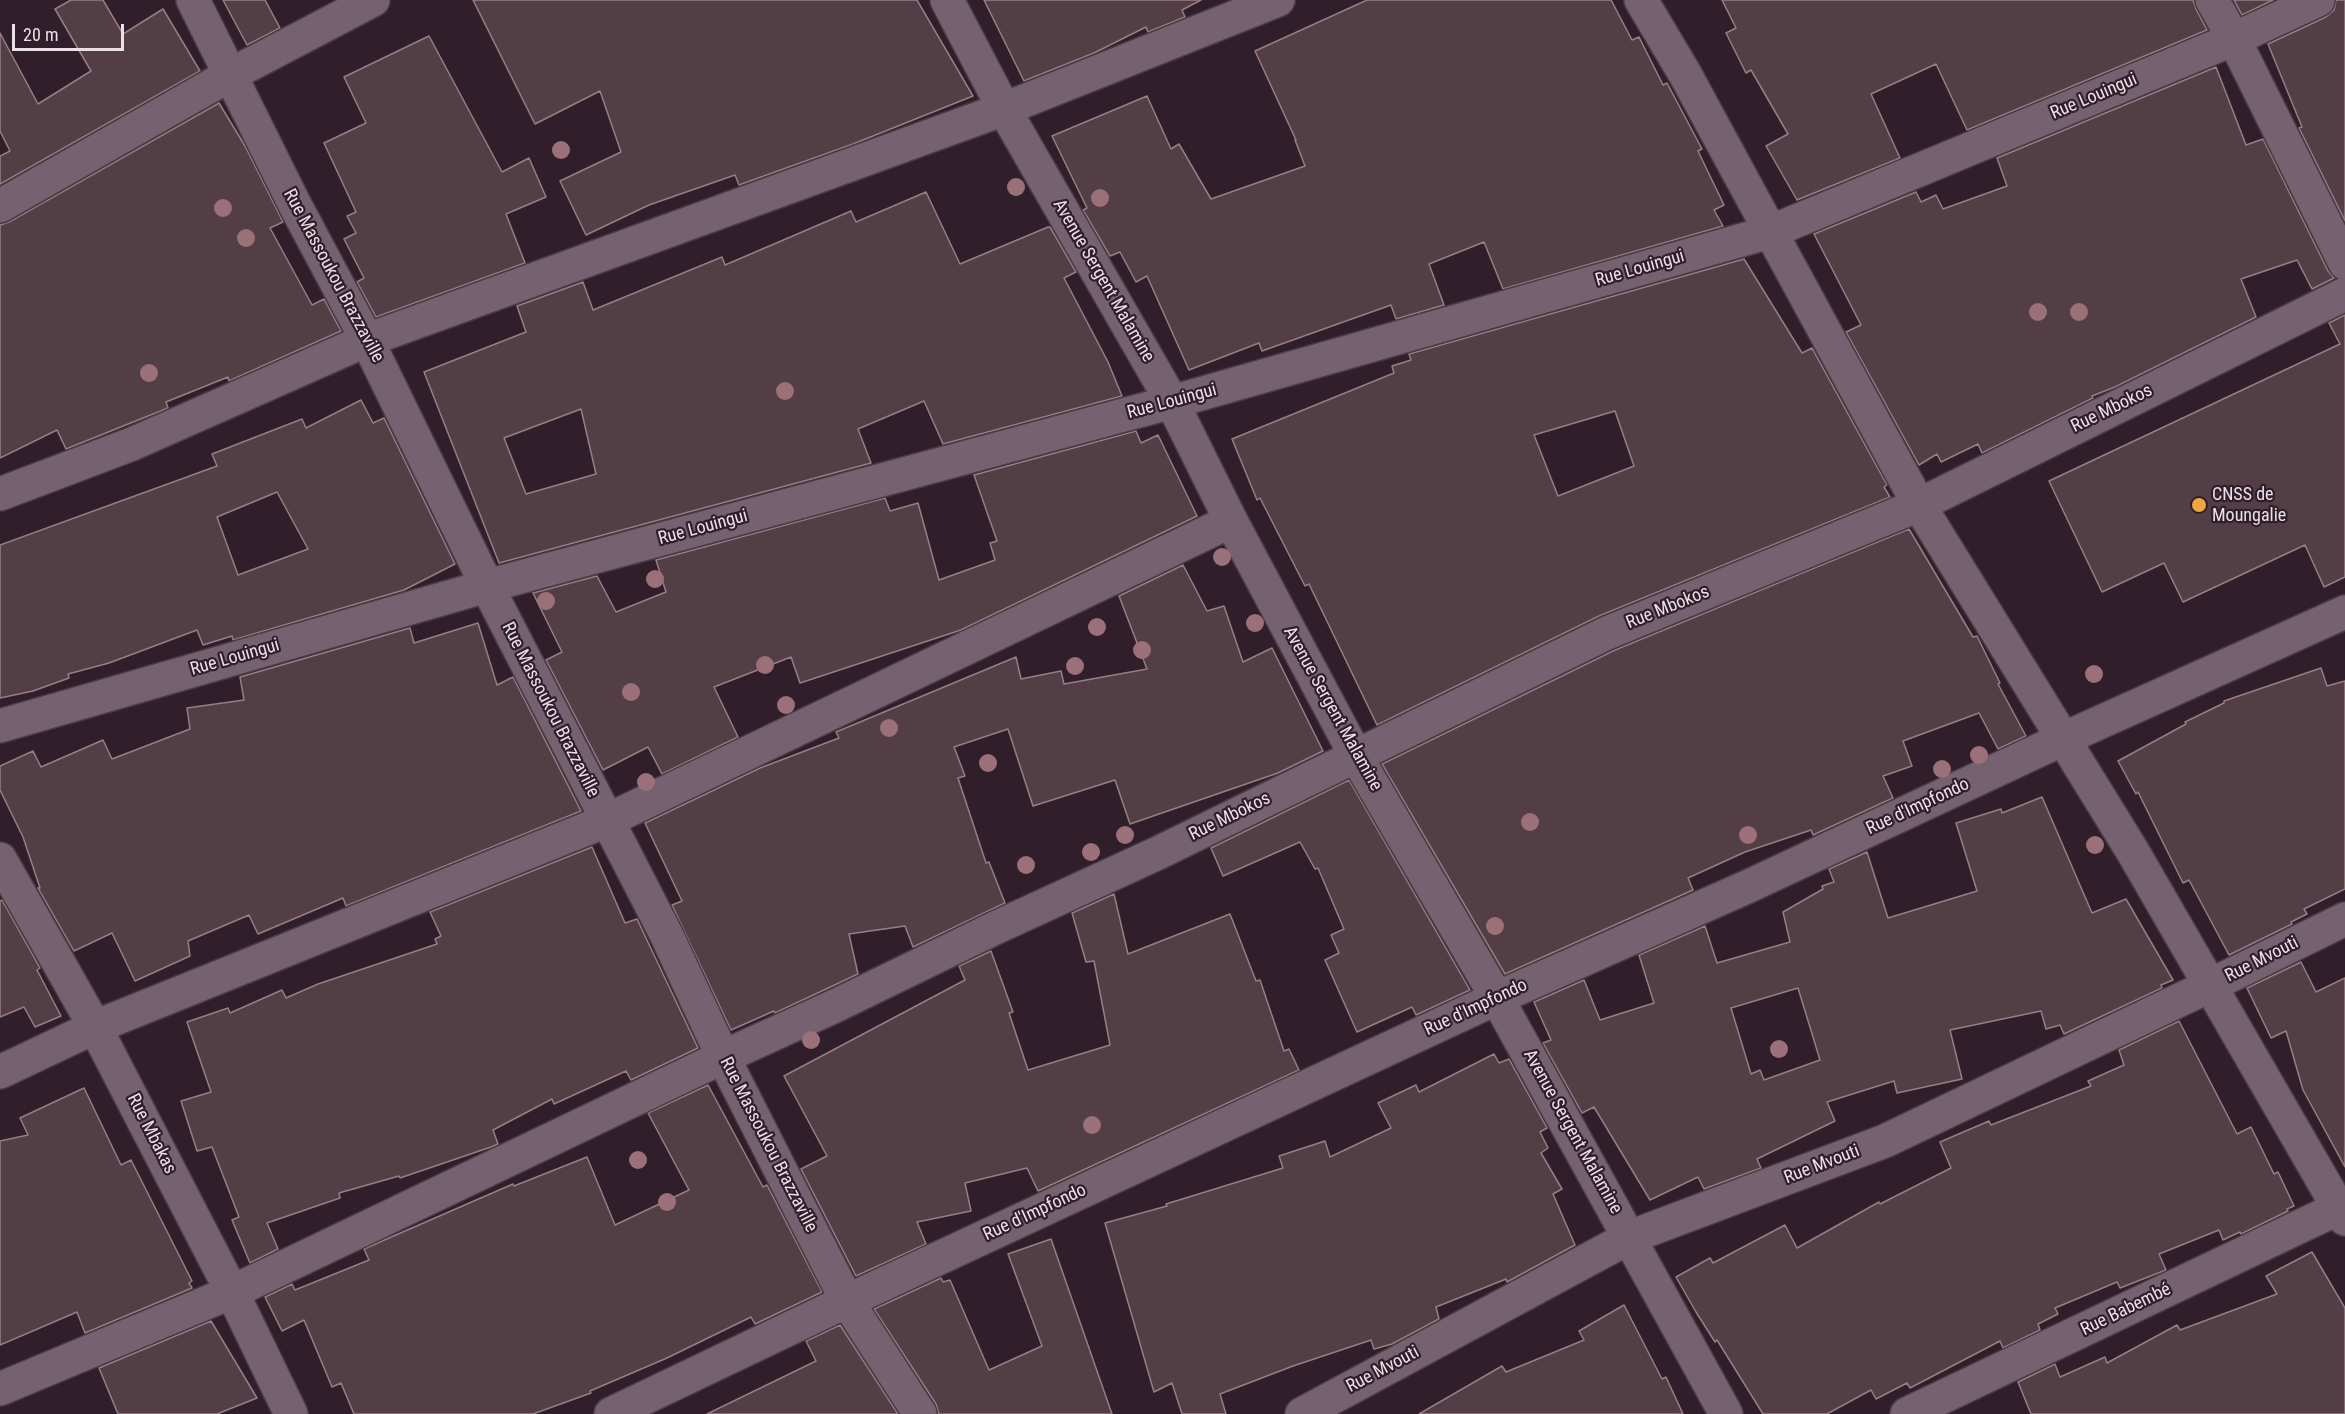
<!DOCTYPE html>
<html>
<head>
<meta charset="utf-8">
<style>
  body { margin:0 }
  #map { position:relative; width:2345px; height:1414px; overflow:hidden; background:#301f2b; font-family:"Roboto Condensed",sans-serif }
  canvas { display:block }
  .scale { position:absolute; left:12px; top:24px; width:112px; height:27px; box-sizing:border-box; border:3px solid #ece0e8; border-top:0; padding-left:8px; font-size:18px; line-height:21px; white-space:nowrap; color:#ece0e8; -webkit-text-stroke:4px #301f2b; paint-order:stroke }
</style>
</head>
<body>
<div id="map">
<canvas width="2345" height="1414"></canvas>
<div class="scale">20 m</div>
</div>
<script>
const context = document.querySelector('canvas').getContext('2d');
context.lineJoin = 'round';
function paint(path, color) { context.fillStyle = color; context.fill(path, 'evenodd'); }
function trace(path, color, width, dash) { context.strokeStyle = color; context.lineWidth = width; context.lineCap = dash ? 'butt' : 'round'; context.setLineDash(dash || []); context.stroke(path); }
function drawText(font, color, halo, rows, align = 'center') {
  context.font = font + ' "Roboto Condensed",sans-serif'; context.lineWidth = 4.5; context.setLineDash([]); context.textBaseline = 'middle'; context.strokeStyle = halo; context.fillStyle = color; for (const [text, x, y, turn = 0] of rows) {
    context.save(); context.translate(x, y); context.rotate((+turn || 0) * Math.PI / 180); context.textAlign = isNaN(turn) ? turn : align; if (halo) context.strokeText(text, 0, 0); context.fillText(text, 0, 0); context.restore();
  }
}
const building = new Path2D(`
  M71 0H103L123 34 163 9 200 71 0 184V156L10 151 0 131V33L38 104 91 71 55 9Z
  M223 0H265L280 28 247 45Z
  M473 0H917L973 96 853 144 739 185 735 175 649 205 586 235 560 181 621 152 600 91 535 124Z
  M984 0H1201L1182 10 1185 17 1148 32 1146 27 1094 53 1024 81Z
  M1367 0H1611L1632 40 1639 37 1663 85 1667 83 1702 149 1698 151 1724 205 1714 210 1723 226 1503 289 1484 242 1429 264 1444 305 1396 319 1391 305 1262 351 1259 343 1189 370 1147 276 1136 282 1120 252 1110 256 1083 210 1087 208 1052 136 1147 96 1171 149 1179 144 1211 199 1305 166 1295 140H1296L1255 51Z
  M1722 0H2193L2196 9 2207 30 1967 130 1936 64 1871 94 1900 158 1797 200 1766 146 1788 134 1751 70 1746 73 1726 33 1736 28Z
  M2234 0H2273L2242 15Z
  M2336 0H2345V221L2299 128 2302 127 2268 44 2326 17 2334 10Z
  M429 36 502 172 529 158 546 197 506 214 525 263 376 317 357 282 364 278 344 239 356 233 347 216 356 212 324 143 366 123 344 77Z
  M2216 67 2246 145 2263 139 2328 271 2334 278 2312 289 2297 260 2241 279 2256 317 2115 387 2092 396 2093 398 1982 453 1978 444 1941 462 1937 454 1919 465 1846 332 1861 325 1814 234 1916 192 1921 202 1936 195 1943 209 2007 186 1997 158Z
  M219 103 245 146 283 222 270 228 312 305 324 299 341 331 229 381 228 377 166 402 168 408 66 449 57 430 0 458V225L9 222Z
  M926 192 960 264 1048 227H1050L1076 272 1064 278 1108 362 1122 396 943 444 924 401 858 429 871 463 499 563 424 372 526 332 517 306 583 282 593 310 722 257 725 265 851 211 856 222ZM581 409 596 474 526 494 504 438Z
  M1744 259 1802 353 1812 348 1887 485 1884 487 1890 497 1599 616 1377 725 1309 584 1305 586 1260 498 1257 500 1232 439 1394 373 1392 366 1411 360 1409 354ZM1615 411 1634 466 1558 496 1534 435Z
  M2345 315V577L2324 587 2305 545 2183 602 2164 563 2102 592 2049 481 2340 344 2329 323Z
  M361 400 373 423 384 418 455 564 404 590 233 640 232 636 203 645 197 630 109 663 68 674 69 678 33 691 0 698V545L217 466 212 454 302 419 306 428ZM277 492 308 549 238 575 217 517Z
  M1136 431 1141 443 1158 435 1197 516 961 630 800 683 791 657 714 687 738 737 662 774 648 747 603 770 546 660 562 652 533 593 597 576 616 612 666 592 656 560 885 498 890 511 918 503 939 580 995 560 990 543 997 541 974 475Z
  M1909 529 1973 637 1977 636 2000 683 1998 684 2026 736 1998 749 1979 713 1903 741 1912 766 1883 776 1893 798 1813 835 1811 830 1745 852 1688 878 1693 890 1505 974 1382 764 1615 650Z
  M1183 565 1207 611 1224 606 1243 662 1272 648 1323 751 1278 773 1130 824 1115 780 1033 806 1008 729 954 747 965 776 958 778 986 863 989 862 1005 903 913 947 905 926 849 934 858 974 775 1013 774 1011 731 1030 672 905 682 901 645 823 760 768 839 738 836 732 1016 657 1021 679 1061 671 1064 684 1147 669 1119 596Z
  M478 623 497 685 513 677 581 811 346 906 343 898 258 934 249 915 188 941 190 956 135 981 112 933 74 951 38 888H40L23 837 0 790V766L33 751 41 767 103 740 112 759 190 729 187 708 244 700 240 677 410 628 414 643Z
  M2321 668 2327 686 2345 681V889L2304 909 2307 914 2291 922 2292 924 2229 955 2189 880 2183 883 2138 792 2136 794 2118 761 2186 724 2185 722 2224 703V701Z
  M1349 780 1470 990 1416 1015 1412 1007 1357 1032 1325 960 1339 953 1331 935 1344 929 1318 868 1315 869 1300 842 1223 876 1211 848Z
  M2042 797 2092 913 2126 899 2173 980 2161 985 2162 988 2064 1034 2060 1025 2046 1029 2041 1011 1950 1030 1962 1079 1897 1093 1894 1081 1827 1102 1835 1121 1757 1159 1761 1168 1704 1189 1698 1177 1650 1200 1594 1107 1582 1113 1543 1043 1551 1040 1534 1002 1584 980 1600 1020 1654 1003 1639 955 1705 926 1717 963 1790 942 1783 912 1823 889 1822 886 1834 882 1829 869 1867 852 1888 918 1977 891 1956 823 2001 809 2002 813ZM1798 988 1820 1060 1764 1080 1760 1070 1751 1074 1731 1008Z
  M592 847 625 923 637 919 698 1048 631 1080 626 1071 554 1104 552 1099 493 1130 498 1144 491 1147 400 1178 399 1176 339 1193 340 1198 267 1223 278 1249 250 1263 232 1220 239 1217 212 1147 197 1151 181 1101 211 1092 187 1022 228 1008 230 1013 282 990 286 998 318 984 437 944 435 939 441 936 430 912Z
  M1114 894 1128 954 1230 914 1256 981 1260 980 1284 1051 1289 1049 1299 1070 1038 1191 1027 1168 965 1183 971 1211 917 1222 926 1244 856 1276 801 1169 827 1156 784 1076 965 980 959 966 991 951 1013 1012 1009 1013 1028 1070 1110 1045 1094 961 1086 962 1072 913Z
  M2 900 40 968 37 970 61 1016 35 1027 24 1007 0 1017V901Z
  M2301 962 2316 992 2345 978V1167L2303 1090 2286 1031 2271 1038 2247 988Z
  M2179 1021 2237 1134 2251 1127 2274 1174 2278 1172 2294 1206 2287 1209 2288 1211 2241 1234 2240 1232 2223 1240 2219 1230 2159 1254 2166 1270 2120 1288 2117 1282 2055 1308 2058 1314 2038 1324 2040 1330 2003 1348 2000 1341 1910 1388 1907 1383 1876 1399 1871 1390 1827 1414H1763L1717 1340 1715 1342 1696 1312 1676 1277 1710 1258 1713 1263 1785 1225 1797 1248 1879 1202 1880 1204 1951 1168 1940 1142 1989 1121 1991 1125 2091 1086 2088 1081 2124 1065 2119 1050Z
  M1494 1054 1499 1063 1509 1059 1547 1128 1540 1132 1548 1148 1541 1153 1562 1189 1553 1194 1575 1245 1507 1282 1506 1279 1436 1307 1439 1319 1392 1344 1374 1349 1371 1340 1293 1366 1220 1394 1226 1414H1182L1172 1383 1154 1392 1105 1223 1167 1206 1166 1204 1283 1168 1279 1156 1325 1141 1330 1157 1391 1128 1378 1103 1416 1085 1419 1092Z
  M708 1085 763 1187 767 1185 822 1292 755 1324 751 1317 667 1358 590 1391 591 1393 533 1414H354L341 1383 332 1387 304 1320 282 1331 265 1297 292 1284 295 1290 369 1260 364 1249 389 1238 513 1184 514 1186 587 1157 615 1225 689 1190 648 1113Z
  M84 1088 121 1165 131 1160 192 1281 189 1283 192 1288 85 1333 77 1312 0 1345V1141L28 1135 20 1118Z
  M1051 1239 1112 1414H939L936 1404 874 1309 941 1278 943 1282 950 1280 989 1370 1042 1346 1008 1254Z
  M2312 1252 2345 1308V1414H2031L2018 1382 2055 1364 2060 1377 2105 1357 2107 1363 2177 1325 2180 1330 2277 1294 2266 1276Z
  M1624 1305 1662 1379 1666 1377 1683 1414H1419L1502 1366 1506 1372 1584 1340 1579 1331Z
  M211 1321 257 1398 217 1414H118L99 1368Z
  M840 1325 898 1414H707L816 1361 806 1341Z`);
paint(building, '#543e46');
trace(building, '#977e86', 1.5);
const minor = new Path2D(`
  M193 0 295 205 367 340 487 586 667 936 723 1057 847 1301 920 1414
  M947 0 1004 109 1172 402 1231 521 1356 756 1497 998 1726 1414
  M1641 0 1685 74 1919 505 2133 852 2345 1219
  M2212 0 2234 39 2345 263
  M0 206 230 75 373 0
  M0 494 132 444 367 340 1004 109 1278 0
  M0 726 487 586 1172 402 1770 232 2234 39 2318 0
  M0 859 95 1027 232 1292 291 1414
  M0 1072 95 1027 606 821 1231 521
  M0 1389 232 1292 723 1057 837 1005 995 928 1158 853 1607 633 1919 505 2345 294
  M611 1414 847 1301 1497 998 1749 886 2063 739 2345 612
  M1302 1414 1630 1237 1885 1141 2209 986 2345 919
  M1907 1414 2345 1205`);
trace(minor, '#4a3c46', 36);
trace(minor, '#766170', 33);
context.fillStyle = '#9b7078';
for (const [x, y] of [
  [561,150],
  [1016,187],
  [1100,198],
  [223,208],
  [246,238],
  [2038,312],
  [2079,312],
  [149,373],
  [785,391],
  [1222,557],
  [655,579],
  [546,601],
  [1255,623],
  [1097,627],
  [1142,650],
  [765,665],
  [1075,666],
  [2094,674],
  [631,692],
  [786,705],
  [889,728],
  [1979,755],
  [988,763],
  [1942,769],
  [646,782],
  [1530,822],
  [1125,835],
  [1748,835],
  [2095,845],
  [1091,852],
  [1026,865],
  [1495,926],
  [811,1040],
  [1779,1049],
  [1092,1125],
  [638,1160],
  [667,1202]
]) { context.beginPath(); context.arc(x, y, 9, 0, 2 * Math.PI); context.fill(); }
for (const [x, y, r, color] of [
  [2199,505,8,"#efa73d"]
]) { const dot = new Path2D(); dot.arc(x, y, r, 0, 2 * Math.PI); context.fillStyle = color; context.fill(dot); trace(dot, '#301f2b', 2); }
drawText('18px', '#ece0e8', '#301f2b', [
  ["Rue Louingui",2094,97,-23],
  ["Rue Louingui",1640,269,-16],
  ["Rue Massoukou Brazzaville",333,276,62],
  ["Avenue Sergent Malamine",1103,281,60],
  ["Rue Louingui",1172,402,-15],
  ["Rue Mbokos",2112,409,-26],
  ["Rue Louingui",703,528,-15],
  ["Rue Mbokos",1668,608,-22],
  ["Rue Louingui",235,658,-16],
  ["Avenue Sergent Malamine",1332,709,61],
  ["Rue Massoukou Brazzaville",550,710,63],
  ["Rue d'Impfondo",1918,807,-25],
  ["Rue Mbokos",1230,817,-26],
  ["Rue Mvouti",2262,960,-27],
  ["Rue d'Impfondo",1476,1008,-25],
  ["Avenue Sergent Malamine",1572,1132,61],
  ["Rue Mbakas",151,1134,63],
  ["Rue Massoukou Brazzaville",768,1145,63],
  ["Rue Mvouti",1822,1165,-21],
  ["Rue d'Impfondo",1035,1213,-25],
  ["Rue Babembé",2126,1310,-26],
  ["Rue Mvouti",1383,1370,-28]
]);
drawText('18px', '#ece0e8', '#301f2b', [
  ["CNSS de",2212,495],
  ["Moungalie",2212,516]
], 'left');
</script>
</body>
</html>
